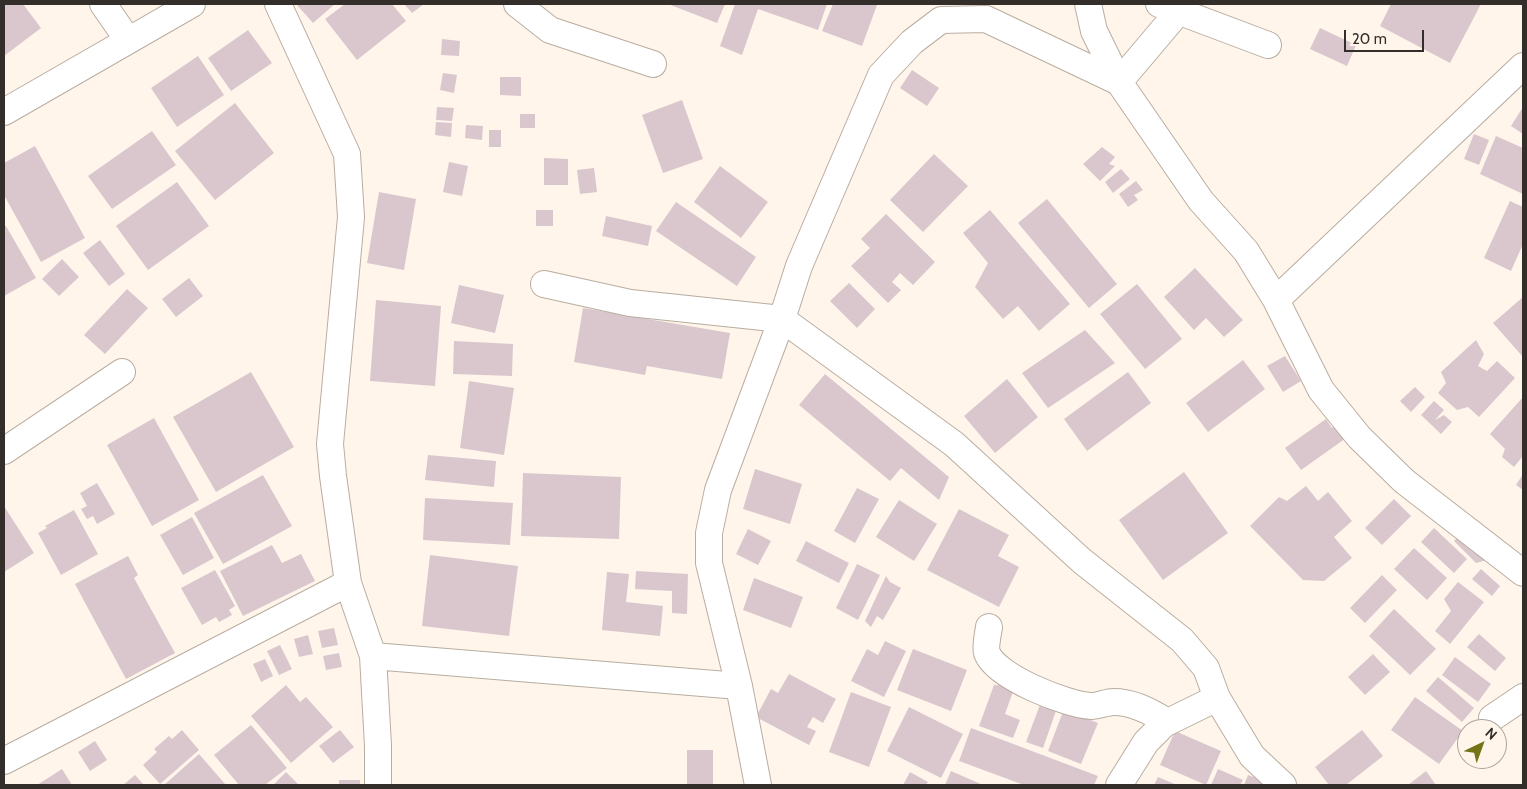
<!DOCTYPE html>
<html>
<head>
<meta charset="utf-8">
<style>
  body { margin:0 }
  #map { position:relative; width:1527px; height:789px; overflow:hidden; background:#fff5ea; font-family:Cabin,sans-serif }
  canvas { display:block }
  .frame { position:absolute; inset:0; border:5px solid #332e29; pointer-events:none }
  .north { position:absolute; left:1457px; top:719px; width:50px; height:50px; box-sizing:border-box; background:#fff5ea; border:1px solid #ada59d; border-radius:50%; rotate:42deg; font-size:14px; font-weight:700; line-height:20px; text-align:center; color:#332e29 }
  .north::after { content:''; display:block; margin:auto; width:18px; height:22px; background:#747317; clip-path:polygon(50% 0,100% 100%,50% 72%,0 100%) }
  .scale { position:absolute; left:1344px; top:30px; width:80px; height:22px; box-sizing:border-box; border:2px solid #332e29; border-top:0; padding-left:6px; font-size:15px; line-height:18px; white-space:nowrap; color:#332e29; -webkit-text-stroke:4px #fff5ea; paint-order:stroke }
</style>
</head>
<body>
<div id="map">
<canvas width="1527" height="789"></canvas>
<div class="frame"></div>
<div class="north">N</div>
<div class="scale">20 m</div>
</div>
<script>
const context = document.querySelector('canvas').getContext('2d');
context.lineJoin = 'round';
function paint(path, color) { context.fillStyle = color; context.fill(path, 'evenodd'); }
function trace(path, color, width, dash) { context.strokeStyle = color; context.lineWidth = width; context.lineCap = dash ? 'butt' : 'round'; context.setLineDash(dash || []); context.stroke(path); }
paint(new Path2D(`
  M4 4H23L41 28 4 56Z
  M296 4H335L313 23Z
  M345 4H392L406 21 357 60 325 19Z
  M404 4H424L412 13Z
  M668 4H725L717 23Z
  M735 4H827L818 30 758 9 742 55 720 46Z
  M833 4 877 5 862 46 822 31Z
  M1391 4H1481L1450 63 1380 26Z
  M1320 28 1356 45 1347 66 1310 49Z
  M248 30 272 63 231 91 208 58Z
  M442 39 460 41 459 56 441 55Z
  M198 56 224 95 177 127 151 88Z
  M912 70 939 88 927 106 900 88Z
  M443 73 457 75 454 93 440 90Z
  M500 77H521V96L500 95Z
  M682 100 703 159 663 173 642 115Z
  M235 103 274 153 215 200 175 151Z
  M437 107 454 108 452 121 436 120Z
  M1523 107V134L1511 126Z
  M520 114H535V128H520Z
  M436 122 452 123 451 137 435 135Z
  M466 125 483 126 482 140 465 138Z
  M489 130H501V147H489Z
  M152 131 176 165 112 209 88 176Z
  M1474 134 1489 140 1479 165 1464 159Z
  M1496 136 1523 148V194L1480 174Z
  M35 146 85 238 41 262 4 195V163Z
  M1102 147 1115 157 1109 164 1115 166 1100 181 1083 164Z
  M934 154 968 186 923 232 890 200Z
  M544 158 568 159V185H544Z
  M449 162 468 166 462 196 443 192Z
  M720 166 768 202 741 238 694 202Z
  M594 168 597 192 580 194 577 170Z
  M1121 169 1130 179 1113 193 1105 182Z
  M1136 181 1143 190 1134 195 1138 200 1128 207 1119 194Z
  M177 182 209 226 148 270 116 226Z
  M379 192 416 199 404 270 367 263Z
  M1047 199 1117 284 1089 308 1018 223Z
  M1510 201 1523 207V244L1511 271 1484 258Z
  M676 202 756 257 737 286 656 231Z
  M536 210H553V226H536Z
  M990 210 1070 304 1039 331 1018 306 1003 319 975 287 988 263 963 233Z
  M886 214 935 262 913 285 900 273 892 282 901 290 888 303 851 266 870 248 861 239Z
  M606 216 652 226 648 246 602 236Z
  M6 226 36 278 4 296V227Z
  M100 240 125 274 109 286 83 253Z
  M62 259 79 277 59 296 42 279Z
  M1195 268 1243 320 1224 337 1206 318 1194 330 1164 297Z
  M189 278 203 296 176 317 162 299Z
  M849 283 875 309 857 328 830 301Z
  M1137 284 1182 339 1145 369 1100 314Z
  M459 285 504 295 495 333 451 323Z
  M127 289 148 308 105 354 84 335Z
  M1523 297V357L1493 323Z
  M376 300 441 306 435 386 370 381Z
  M583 308 730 333 722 379 647 366 645 375 574 362Z
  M1085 330 1115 363 1048 408 1022 373Z
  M1476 340 1484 354 1478 366 1487 371 1497 361 1515 378 1479 417 1468 407 1457 410 1438 393 1446 383 1441 372Z
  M454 341 513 344 512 376 453 374Z
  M1285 356 1301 381 1283 392 1267 366Z
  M1243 360 1265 389 1208 432 1186 403Z
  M251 372 294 447 216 492 173 417Z
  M1128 372 1151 403 1087 451 1064 419Z
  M825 374 949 477 939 500 901 468 890 481 799 405Z
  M1007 379 1038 417 995 453 964 416Z
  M469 381 514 388 504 455 460 448Z
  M1415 387 1425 397 1411 412 1400 401Z
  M1523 397V456L1514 467 1502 457 1505 449 1490 434Z
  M1434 401 1444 410 1435 420 1444 415 1452 422 1441 434 1421 415Z
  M154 418 199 500 152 526 107 445Z
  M1326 419 1332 428 1339 423 1349 436 1301 470 1285 448Z
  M428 455 496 461 494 487 425 480Z
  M755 469 802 484 790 524 743 509Z
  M1184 472 1228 533 1163 580 1119 520Z
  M523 473 621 477 619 539 521 536Z
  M1523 474V490L1516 485Z
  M263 475 292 526 223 564 194 513Z
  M97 483 115 514 97 524 93 516 87 519 81 509 87 506 80 493Z
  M1306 486 1318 501 1328 492 1352 521 1334 537 1352 558 1324 581 1303 580 1250 526 1279 497 1287 501Z
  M857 488 879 499 855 543 834 531Z
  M425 498 513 503 510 545 423 540Z
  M1394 499 1411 516 1382 545 1365 528Z
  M899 500 937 524 914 561 876 537Z
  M4 506 34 553 4 572Z
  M959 509 1009 535 998 556 1019 567 999 607 927 570Z
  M74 510 98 554 61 575 38 533 47 528 45 526Z
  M192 517 214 558 183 575 160 535Z
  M1434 528 1467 559 1454 573 1421 542Z
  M748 529 771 541 758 565 736 554Z
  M1461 534 1487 560 1476 563 1454 541Z
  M806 541 849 563 839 583 796 561Z
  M272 545 282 563 301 554 315 581 243 616 220 571Z
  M1414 548 1447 578 1427 600 1394 569Z
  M430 555 518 566 509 636 422 626Z
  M128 556 138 575 134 578 175 653 126 679 75 584Z
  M857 564 880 575 858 620 836 608Z
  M1481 569 1500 586 1492 596 1472 579Z
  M215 570 235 606 229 610 232 615 219 622 216 617 202 625 181 588Z
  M636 571 688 574 687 614 672 613V591L635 589Z
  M607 572 629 574 626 602 663 606 660 636 602 630Z
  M1382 575 1397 590 1365 623 1350 608Z
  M886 576 890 582 901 588 883 620 877 616 871 627 865 621Z
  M754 578 803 597 791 628 743 610Z
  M1458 582 1484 602 1450 644 1435 631 1451 611 1444 599Z
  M1394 609 1436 649 1410 675 1369 636Z
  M334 628 338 645 322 648 318 631Z
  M1479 634 1506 658 1495 671 1467 647Z
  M308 635 313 654 299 657 294 639Z
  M885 641 906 651 884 697 851 681 867 649 878 655Z
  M280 645 292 669 279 675 267 651Z
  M913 649 967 670 951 711 897 690Z
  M339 653 342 667 326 670 323 656Z
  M1373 654 1390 672 1365 695 1348 677Z
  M1455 657 1491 684 1478 702 1442 675Z
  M265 659 273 676 261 682 253 664Z
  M789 674 836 699 823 723 813 717 807 727 816 731 809 745 756 717 771 689 778 693Z
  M1438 677 1474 708 1462 722 1426 691Z
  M286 685 300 702 306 697 333 727 291 763 251 716Z
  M994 685 1015 686 1005 714 1020 720 1013 738 979 726Z
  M851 692 891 707 869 767 829 752Z
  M1415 697 1463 731 1439 764 1391 730Z
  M1041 702 1057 708 1043 748 1026 742Z
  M909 707 963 734 941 778 887 751Z
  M1064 709 1098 723 1081 764 1048 751Z
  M251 725 287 768 265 785H239L214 755Z
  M971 728 1098 776 1094 785H1024L959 761Z
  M182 730 199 750 160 784 143 765 157 752 154 749 169 736 172 739Z
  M340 730 354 747 333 763 319 746Z
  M1362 730 1383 756 1346 785H1329L1315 767Z
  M1175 731 1221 751 1206 785 1160 765Z
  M95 741 107 760 90 771 78 752Z
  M687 750H713V785H687Z
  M199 754 226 785H164Z
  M62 769 72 785H37Z
  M1218 769 1243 780 1240 785H1211Z
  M951 771 983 785H945Z
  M1426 771 1436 785H1408Z
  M286 772 299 785H273Z
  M910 772 928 782 926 785H903Z
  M135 775 144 785H123Z
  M1248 775 1268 782 1267 785H1244Z
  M1158 777 1177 785H1154Z
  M339 780H360V785H339Z`), '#dac7ce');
const street = new Path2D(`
  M103 4 128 40
  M278 4 347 154 351 217 330 444 333 476 348 583 373 656 378 746V785
  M517 4 550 30 653 64
  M1088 4 1094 31 1119 82 1201 201 1246 251 1276 300 1321 390 1359 437 1404 481 1523 573
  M1159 4 1268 45
  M4 112 192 4
  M544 284 630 303 782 319 954 444 1082 561 1182 640 1206 668 1217 698 1252 756 1283 785
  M1276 300 1523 66
  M4 451 122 372
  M989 627C988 634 985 647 987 653 996 677 1067 705 1091 706 1099 706 1106 702 1114 702 1133 702 1152 712 1167 722
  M373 656 739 686
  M1492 718 1523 697
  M4 761 348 583
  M758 785 739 686 709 563V533L718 490 782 319 799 266 881 75 912 42 941 20 986 19 1119 82 1179 11
  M1119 785 1146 742 1164 724 1217 698`);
trace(street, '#b9ada0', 28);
trace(street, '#fff', 26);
</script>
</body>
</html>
